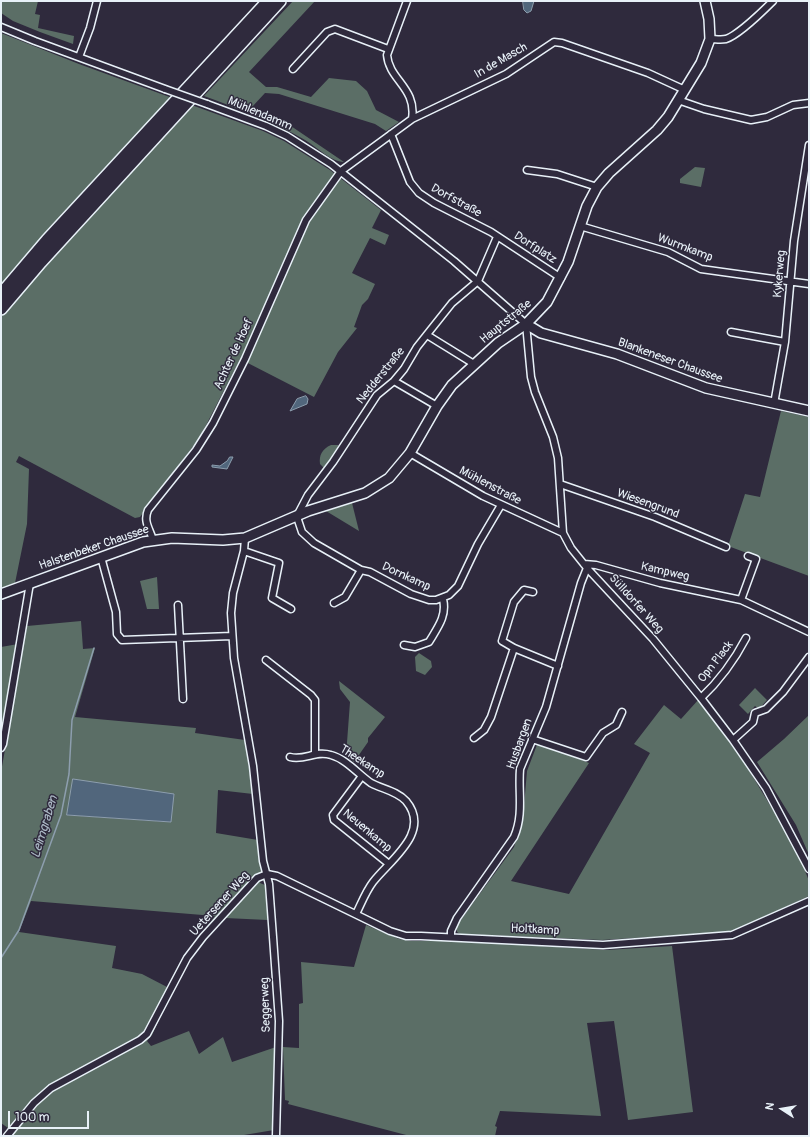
<!DOCTYPE html>
<html>
<head>
<meta charset="utf-8">
<style>
  body { margin:0 }
  #map { position:relative; width:810px; height:1137px; overflow:hidden; background:#2f2a3d; font-family:Pangolin,sans-serif }
  canvas { display:block }
  .frame { position:absolute; inset:0; border:2px solid #e8f1f8; pointer-events:none }
  .north { position:absolute; left:762px; top:1089px; width:40px; height:40px; -webkit-text-stroke:3px #2f2a3d; paint-order:stroke; rotate:282deg; font-size:11px; font-weight:700; line-height:16px; text-align:center; color:#e8f1f8 }
  .north::after { content:''; display:block; margin:auto; width:14px; height:18px; background:#e8f1f8; clip-path:polygon(50% 0,100% 100%,50% 72%,0 100%) }
  .scale { position:absolute; left:8px; top:1111px; width:81px; height:18px; box-sizing:border-box; border:2px solid #e8f1f8; border-top:0; padding-left:5px; font-size:12px; line-height:14px; white-space:nowrap; color:#e8f1f8; -webkit-text-stroke:3px #2f2a3d; paint-order:stroke }
</style>
</head>
<body>
<div id="map">
<canvas width="810" height="1137"></canvas>
<div class="frame"></div>
<div class="north">N</div>
<div class="scale">100 m</div>
</div>
<script>
const context = document.querySelector('canvas').getContext('2d');
context.lineJoin = 'round';
function paint(path, color) { context.fillStyle = color; context.fill(path, 'evenodd'); }
function trace(path, color, width, dash) { context.strokeStyle = color; context.lineWidth = width; context.lineCap = dash ? 'butt' : 'round'; context.setLineDash(dash || []); context.stroke(path); }
function drawText(font, color, halo, rows, align = 'center') {
  context.font = font + ' Pangolin,sans-serif'; context.lineWidth = 3; context.setLineDash([]); context.textBaseline = 'middle'; context.strokeStyle = halo; context.fillStyle = color; for (const [text, x, y, turn = 0] of rows) {
    context.save(); context.translate(x, y); context.rotate((+turn || 0) * Math.PI / 180); context.textAlign = isNaN(turn) ? turn : align; if (halo) context.strokeText(text, 0, 0); context.fillText(text, 0, 0); context.restore();
  }
}
paint(new Path2D(`
  M1 1H38L35 14 40 15 38 28 74 36 73 44 40 32 13 21 1 13Z
  M293 1H315L249 72 266 87H277L311 97 329 78 356 81 367 91 376 110 399 122 386 131 375 124 279 94 265 93 252 107 288 124 344 162C331 162 317 147 305 140 273 121 239 109 204 96Z
  M1 33 79 64 263 131 284 141 330 170 381 210 372 228 389 235 385 245 370 238 352 273 375 284 368 299 362 305 354 327 357 328 338 352 314 397 240 359 200 437 140 517 135 518 19 456 16 462 29 469 27 524 15 583 1 588Z
  M695 167 705 168 701 187 680 183V179Z
  M781 411 809 417V576L728 546 745 494 760 497Z
  M331 445H338L339 448 327 467 324 468 320 464C319 455 322 449 331 445Z
  M352 503 359 531 326 511Z
  M157 577 159 609H147L140 581Z
  M81 621 83 649 95 648 75 717 196 728 195 733 245 740 253 794 218 790 216 833 258 840 261 869 260 883 265 885 268 920 225 918 190 959 175 986 152 1035 147 1041 151 1046 189 1031 199 1054 223 1037 232 1062 276 1047 274 1130 238 1136H3L8 1128 1 1123V772L27 626ZM174 794 170 822 67 815ZM31 901 215 916 185 956 167 987 142 974 112 968 116 946 19 932Z
  M18 644 3 728H1V647Z
  M419 653 431 661 432 667 425 675 416 671 415 657Z
  M339 681 385 717 368 738V742L354 762 346 756 350 702 340 689Z
  M755 688 767 700 759 709 755 706 748 714 739 705Z
  M699 699 747 767 797 850 809 881V896L731 932 602 940 460 934 457 932V925L514 847 523 818 527 771 538 742 589 763 511 881 569 894 650 753 634 744 664 705 681 719Z
  M809 715V855L796 825 757 762 784 739Z
  M366 925 399 939 412 941H459L606 950 672 946 693 1112 628 1120 614 1021 587 1023 601 1116 500 1111 495 1126 497 1127 495 1136H410L288 1104 289 1101 285 1100 283 1047 299 1048V1004L303 1003 301 962 354 967Z`), '#5b6e66');
const water = new Path2D(`
  M523 1H534L531 11 527 13 524 10Z
  M306 396 308 399 307 404 290 411 297 399Z
  M230 457H233L227 469 212 467V465L220 466 227 461Z
  M73 779 174 794 171 822 67 815Z`);
paint(water, '#51667c');
trace(water, '#8d9eae', 1);
trace(new Path2D(`
  M1 958 19 930 61 815 69 774 72 720 94 648`), '#8d9eae', 1.5);
const street = new Path2D(`
  M407 1 387 55C389 80 417 88 412 119
  M1 27 35 41 165 89
  M710 39C715 39 721 40 726 39 738 35 764 10 773 1
  M79 57 90 28 97 1
  M293 69 327 32 335 29 388 49
  M678 100 704 109 751 120 767 117 793 105 809 103
  M207 104 266 126 287 136 331 164 454 261 526 324 531 377 535 392 553 437 558 458 563 533 571 548 587 568 653 639 701 698 733 740 766 788 809 869
  M391 134 410 182 419 193 434 203 491 232 561 278
  M527 170 557 174 597 187
  M580 226 668 252 701 269 809 284
  M497 237 478 281 452 303 417 347 404 369 394 381 377 395 333 462 308 495 298 514V520L302 532 314 543 361 570 370 572 411 594 429 600H436L449 595 458 586 478 544 501 505
  M731 332 785 342
  M427 335 474 364
  M394 381 437 406
  M774 404 785 342 794 241 809 145
  M410 453 483 496 563 533
  M560 484 655 517 726 547
  M245 538 244 551 233 593 231 613 234 658 253 766 263 861 269 884 273 937 279 1021 276 1136
  M153 540C150 529 143 522 148 510L196 450 213 423 245 359 306 220 341 171 412 119 506 74 554 42 562 43 648 73 685 90
  M244 551 279 563 272 598 291 609
  M101 557 116 612 117 634 122 640 232 636
  M584 564 596 565 660 583 741 600 809 632
  M533 592 524 590 514 602 502 641 514 648 558 666
  M741 600 756 559 748 556
  M334 603 345 597 361 570
  M178 605 183 699
  M404 645 415 647 429 642C438 627 447 616 443 599
  M266 660 311 695 315 700V753
  M701 698C720 680 734 661 746 638
  M474 738 484 730 491 717 514 648
  M532 739 586 757 603 733 616 725 622 712
  M733 740 753 722 755 713 766 709 783 692 809 657
  M1 748 3 744 30 583
  M290 757C305 761 315 750 331 755 346 759 358 774 371 783 382 789 397 791 406 801 432 832 390 860 373 882 366 891 361 904 356 914
  M362 776 333 815 334 820 389 864
  M451 937V931L457 918 514 837C524 814 518 792 520 769L546 707 581 583 587 568
  M7 1136 34 1103 51 1088 140 1040 147 1034 187 958 203 937 257 878 267 874 277 876 390 931 406 936H421L603 945 732 935 809 901`);
const secondary = new Path2D(`
  M526 324 541 333 617 354 706 388 809 411
  M1 594 143 542 172 538 223 540 245 538 308 511 365 493 389 478 410 453 437 406 452 385 498 343 526 324 547 302 568 262 587 206 597 187 609 173 657 130 668 117 701 63 710 39 709 19 705 1`);
const highway = new Path2D(`
  M1 294 47 240 268 1
  M1 309 41 262 280 1`);
trace(street, '#e8f1f8', 9);
trace(secondary, '#e8f1f8', 12);
trace(highway, '#e8f1f8', 14);
trace(street, '#2f2a3d', 6);
trace(secondary, '#2f2a3d', 9);
trace(highway, '#2f2a3d', 11);
const streetBridge = new Path2D(`
  M165 89 207 104`);
trace(streetBridge, '#e8f1f8', 9, []);
trace(streetBridge, '#2f2a3d', 6);
drawText('12px', '#e8f1f8', '#2f2a3d', [
  ["In de Masch",501,61,-30],
  ["Mühlendamm",260,114,23],
  ["Dorfstraße",456,201,29],
  ["Dorfplatz",535,248,33],
  ["Wurmkamp",685,248,21],
  ["Kykerweg",780,274,-85],
  ["Hauptstraße",506,322,-39],
  ["Achter de Hoef",234,354,-65],
  ["Blankeneser Chaussee",670,361,20],
  ["Nedderstraße",381,376,-51],
  ["Mühlenstraße",490,486,28],
  ["Wiesengrund",648,504,20],
  ["Halstenbeker Chaussee",94,548,-19],
  ["Kampweg",665,572,13],
  ["Dornkamp",406,577,25],
  ["Sülldorfer Weg",636,604,48],
  ["Opn Plack",716,662,-52],
  ["Husbargen",520,744,-70],
  ["Theekamp",362,762,33],
  ["Neuenkamp",367,831,40],
  ["Uetersener Weg",220,904,-48],
  ["Holtkamp",535,930,3],
  ["Seggerweg",266,1005,-92]
]);
drawText('italic 13px', '#acb9c6', '#2f2a3d', [
  ["Leimgraben",45,827,-73]
]);
</script>
</body>
</html>
